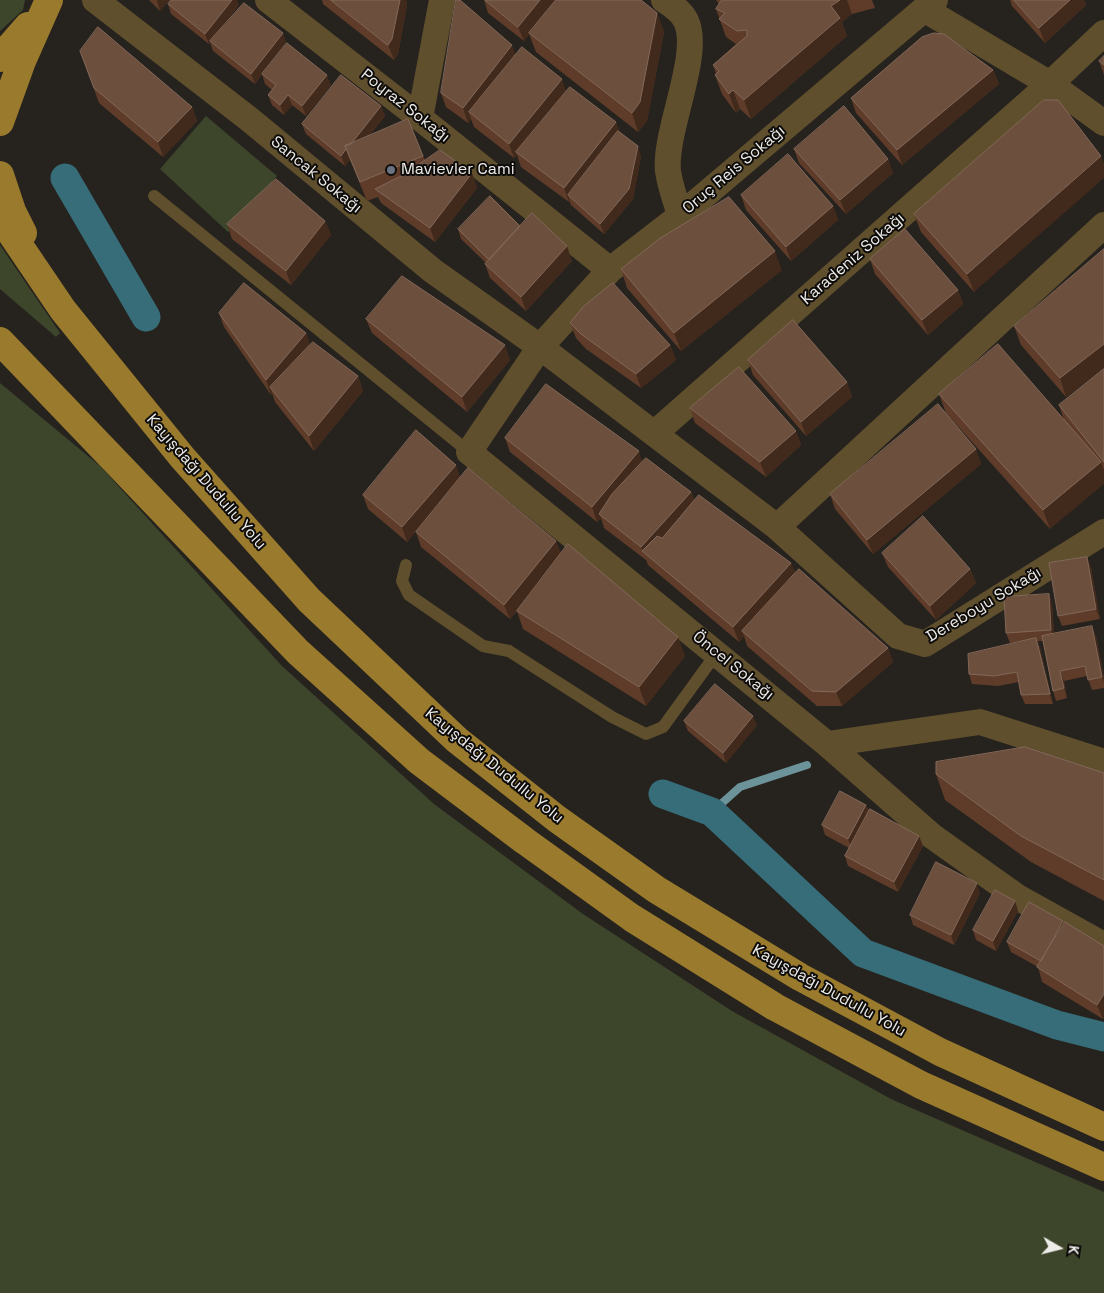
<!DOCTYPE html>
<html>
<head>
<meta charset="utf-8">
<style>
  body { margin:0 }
  #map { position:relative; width:1104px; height:1293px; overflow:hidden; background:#26221e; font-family:"Space Grotesk",sans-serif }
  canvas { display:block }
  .north { position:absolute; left:1034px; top:1223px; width:50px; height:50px; -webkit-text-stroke:4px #0e0c0a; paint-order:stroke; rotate:98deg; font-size:14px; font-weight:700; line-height:20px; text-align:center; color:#eeece9 }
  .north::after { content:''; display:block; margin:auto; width:18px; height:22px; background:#eeece9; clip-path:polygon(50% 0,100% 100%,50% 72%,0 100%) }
</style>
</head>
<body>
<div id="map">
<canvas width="1104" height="1293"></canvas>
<div class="north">K</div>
</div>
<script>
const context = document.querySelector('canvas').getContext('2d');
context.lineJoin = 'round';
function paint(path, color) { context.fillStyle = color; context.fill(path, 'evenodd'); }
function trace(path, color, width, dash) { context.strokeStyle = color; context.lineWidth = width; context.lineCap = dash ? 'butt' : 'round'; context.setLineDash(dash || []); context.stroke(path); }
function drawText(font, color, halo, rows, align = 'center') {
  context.font = font + ' "Space Grotesk",sans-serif'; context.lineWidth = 4; context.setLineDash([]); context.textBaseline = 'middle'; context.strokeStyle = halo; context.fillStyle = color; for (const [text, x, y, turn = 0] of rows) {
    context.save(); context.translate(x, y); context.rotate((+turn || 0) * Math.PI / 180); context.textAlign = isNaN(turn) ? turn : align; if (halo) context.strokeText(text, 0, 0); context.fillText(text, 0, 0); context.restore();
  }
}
paint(new Path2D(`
  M0 0H25L23 10 0 31Z
  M206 116 277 176 228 232 160 169Z
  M0 245 60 333 56 337 0 289Z
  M0 383 100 466 282 666 434 804 583 914 732 1011 891 1099 1104 1192V1293H0Z`), '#3d462b');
trace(new Path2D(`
  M712 812 740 787 807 765`), '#6d939a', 8);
trace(new Path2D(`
  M65 178 146 317
  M663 794 712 812 863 953 1057 1025 1104 1037`), '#366d78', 29);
trace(new Path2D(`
  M154 196 469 452
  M406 565 402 581 409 595 483 646 509 651 612 717 646 734 663 727 708 665 719 655`), '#5f4f2d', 12);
trace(new Path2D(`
  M95 0 249 119 433 271 540 347 777 527 1104 225
  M268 0 420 118 610 270
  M664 0C672 5 682 12 686 21 702 54 664 131 668 171 670 186 676 201 680 216
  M935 0 680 216 610 270 540 347 469 452 827 744 932 836 1019 898 1104 945
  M924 9 1050 84 1104 33
  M420 118 442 0
  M655 433 1050 84 1104 123
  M777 527 898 636 925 644 1104 532
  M827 744 980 722 1104 762`), '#5f4f2d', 26);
trace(new Path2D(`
  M0 58 28 26
  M0 122 22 61 49 0
  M0 175 12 211 23 233
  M0 217 63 310 182 457 309 600 457 740 557 819 657 890 800 977 940 1052 1104 1127
  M0 341 298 652 419 761 525 841 632 918 775 1007 921 1085 1104 1167`), '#9a7a2c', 28);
paint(new Path2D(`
  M149 0H169L160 11Z
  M322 0H406L407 5 398 54 394 60 323 4Z
  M484 0H641L657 13 664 32 647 121 638 132 536 52 529 34 524 41 488 13Z
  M716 0H872L875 8 852 14 842 22 847 36 751 119 740 109 736 113 722 94 715 75 716 74 713 65 736 44 726 37 716 9 719 4Z
  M1010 0H1084L1086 5 1045 43 1012 6Z
  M168 4 239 5 222 27 286 42 255 84 213 51 210 42 209 44 171 14Z
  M80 51 192 107 197 121 163 157 99 103Z
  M515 55 566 92 620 132 641 156 633 199 604 234 571 205 570 202H569L521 167 517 155 514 158 474 127 471 119 468 123 446 107 441 93Z
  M1104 56V75L1099 61Z
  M993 70 999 84 902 165 856 113 851 98Z
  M262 74 331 85 306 116 292 105 284 115 272 105 268 95 272 90 265 84Z
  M1044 100 974 292 921 232 914 214Z
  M381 106 385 116 369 136 408 119 425 160 472 173 477 188 435 242 381 203 378 197 367 201 350 160 345 166 306 134 302 124Z
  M794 149 888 159 893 173 846 214 799 163Z
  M741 195 833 206 838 220 791 261 746 210Z
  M325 221 331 235 291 285 232 239 227 224Z
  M520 226 572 261 526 311 490 278 485 264 486 263 461 239 458 229Z
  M1104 249V368L1066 397 1021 345 1014 326Z
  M870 259 958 290 963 304 928 335 875 274Z
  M621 269 782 270 681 351 627 288Z
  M219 313 306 333 310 345 358 376 363 391 314 451 275 402 272 393 271 395 224 327Z
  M366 319 510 360 467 412 372 333Z
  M570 323 670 345 676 360 641 388 586 349 576 338Z
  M748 360 847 382 852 397 806 436 753 375Z
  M1104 369V470L1103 468 1104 472 1050 529 946 413 939 394 1064 420 1059 405Z
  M690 408 796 431 801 445 766 477 695 423Z
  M505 438 643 461 691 492 695 501 791 563 795 573 888 648 893 662 842 706H817L747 646 744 636 739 642 648 565 646 560 604 528 601 518 597 522 510 452Z
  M976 449 981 464 873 554 835 509 830 494Z
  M461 478 561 553 685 656 646 706 523 629 517 611 510 619 421 547 416 532 419 528 407 542 368 509 363 495Z
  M882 553 970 569 976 583 936 620 888 567Z
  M1091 567 1100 619 1062 626 1058 616Z
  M1049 594 1052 604 1054 634 1096 636 1104 678V688L1092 690 1087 676 1064 681 1067 698 1056 701 1053 691 1043 641H1037L1040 648 1053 704H1025L1021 695 1019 682 998 686 972 684 969 674 1020 642 1010 643 1006 633Z
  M684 721 757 725 726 763 688 731Z
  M1104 773V901L1031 862 945 800 936 774Z
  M866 805 869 811 919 836 923 846 898 892 848 866 845 856 849 848 825 835 822 825Z
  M980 893 954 945 913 925 910 915Z
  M1015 901 1018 911 996 951 976 940 973 930Z
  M1064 923 1104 946V1017L1103 1019 1042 982 1038 967 1011 952 1007 942Z`), '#5e3c29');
paint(new Path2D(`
  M157 0H169L160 11 157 1Z
  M232 0H237L239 5 209 44 205 34Z
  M400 0H406L407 5 398 54 394 60 388 45Z
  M540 0H557L524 41 518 27Z
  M840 0H847L852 14 842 22 847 36 751 119 744 100 831 6Z
  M1070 0H1084L1086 5 1045 43 1039 28Z
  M657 13 664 32 647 121 638 132 632 113Z
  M283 33 286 42 255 84 251 74Z
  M512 45 517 59 469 112 471 119 468 123 463 108Z
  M993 70 999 84 902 165 897 150Z
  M327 75 331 85 306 116 302 106Z
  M562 79 567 94 516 152 517 155 514 158 509 144Z
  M733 90 740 109 736 113 729 94Z
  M288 95 292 105 284 115 280 105Z
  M381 106 385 116 350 159 346 149Z
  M192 107 197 121 163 157 158 142Z
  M616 122 622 137 568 195 570 202H569L564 188Z
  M638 146 641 156 633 199 604 234 600 224Z
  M346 150 350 160 345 166 341 156Z
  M1101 156 1104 164V178L974 292 967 274Z
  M888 159 893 173 846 214 840 200Z
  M472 173 477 188 435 242 430 228Z
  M833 206 838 220 791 261 786 247Z
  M325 221 331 235 291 285 286 271Z
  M567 246 572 261 526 311 521 297Z
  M775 251 782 270 681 351 674 333Z
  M958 290 963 304 928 335 922 320Z
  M306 333 311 347 270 387 272 393 271 395 266 380Z
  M1104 344V368L1066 397 1060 378Z
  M505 345 510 360 467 412 462 397Z
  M670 345 676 360 641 388 636 374Z
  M358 376 363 391 314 451 309 436Z
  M847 382 852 397 806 436 801 422Z
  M796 431 801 445 766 477 760 462Z
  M976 449 981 464 873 554 867 540Z
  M639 451 644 466 599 514 601 518 597 522 592 507Z
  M1101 462 1104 472V484L1050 529 1043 510Z
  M456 465 461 479 407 542 402 527Z
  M691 492 697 507 650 558 643 552 641 547Z
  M556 541 562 555 510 619 504 605Z
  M1087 557 1091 567 1100 619 1096 609Z
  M791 563 797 577 742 631 744 636 739 642 733 627Z
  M970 569 976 583 936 620 930 606Z
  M1049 594 1052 604 1055 640 1051 630Z
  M1092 626 1096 636 1104 678V682L1102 677Z
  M678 637 685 656 646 706 639 687Z
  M1036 638 1040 648 1053 704 1050 694Z
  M888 648 893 662 842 706 836 692Z
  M1060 671 1064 681 1067 698 1064 688Z
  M753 716 757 725 726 763 723 753Z
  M866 805 870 815 852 849 848 839Z
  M919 836 923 846 898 892 894 882Z
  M977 883 980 893 954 945 951 935Z
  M1015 901 1018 911 996 951 993 941Z
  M1063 921 1066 930 1041 961Z
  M1104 994V1017L1103 1019 1097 1005Z`), '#412a1c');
const building = new Path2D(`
  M171 0H232L205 34 168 4Z
  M331 0H400L392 39 388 45Z
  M456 0H460L512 45 463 108 441 93Z
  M485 0H540L518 27Z
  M556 0H641L657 13 640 102 632 113 529 33Z
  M722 0H840L831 6 840 18 744 100 733 90 729 94 715 75 719 71 713 65 747 36V30L737 31 719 19 725 13 716 9Z
  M1014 0H1070L1039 28Z
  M244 3 283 33 251 74 210 41Z
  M98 27 192 107 158 142 94 88 80 51Z
  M934 33 944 34 993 70 897 150 851 98 922 37Z
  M287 43 327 75 302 106 288 95 280 105 268 95 276 85 262 74Z
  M522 47 562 79 509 144 469 112Z
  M1104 56V65L1099 61Z
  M341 75 381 106 351 144 345 146 346 149 341 156 302 124Z
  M570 87 616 122 564 188 516 152Z
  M1044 100H1058L1101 156 967 274 914 214Z
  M844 106 888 159 840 200 794 149Z
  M408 119 423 156 360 182 345 146Z
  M618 131 638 146 629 189 600 224 568 195Z
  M440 150 472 173 430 228 375 189 403 175H412L414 168Z
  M788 154 833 206 786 247 741 195Z
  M276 179 325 221 286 271 227 224Z
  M490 196 520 226 489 260 458 229Z
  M729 197 775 251 674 333 621 269 659 239Z
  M532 213 567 246 521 297 485 264Z
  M905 229 958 290 922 320 870 259Z
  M1104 249V344L1060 378 1014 326Z
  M402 276 505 345 462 397 366 319Z
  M244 283 306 333 266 380 219 313Z
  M613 283 670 345 636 374 581 334 570 323 583 307Z
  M793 320 847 382 801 422 748 360Z
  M313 342 358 376 309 436 270 387Z
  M998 344 1101 462 1043 510 939 394Z
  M739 367 796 431 760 462 690 408Z
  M1104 369V462L1059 405Z
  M546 384 639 451 592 507 505 438Z
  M938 404 976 449 867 540 830 494Z
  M416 430 456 465 402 527 363 495Z
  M646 458 691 492 641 547 599 514 612 494Z
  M468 468 556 541 504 605 416 532Z
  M699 495 791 563 733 627 642 551 657 536 662 538Z
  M923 516 970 569 930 606 882 553Z
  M568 544 678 637 639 687 517 611Z
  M1087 557 1096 609 1058 616 1049 563Z
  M799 569 888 648 836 692 812 691 742 631Z
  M1049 594 1051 630 1006 633 1004 597Z
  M1092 626 1102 677 1088 680 1085 666 1060 671 1064 688 1053 691 1042 636Z
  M1036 638 1050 694 1021 695 1017 672 994 676 969 674 968 654Z
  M715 684 753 716 723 753 684 721Z
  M1025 747 1104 773V880L1021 836 936 774V762Z
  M840 791 866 805 848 839 822 825Z
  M870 809 919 836 894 882 845 856Z
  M936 862 977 883 951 935 910 915Z
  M995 890 1015 901 993 941 973 930Z
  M1029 902 1063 921 1041 961 1007 942Z
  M1065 922 1104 946V994L1097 1005 1037 967Z`);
paint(building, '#6d4f3e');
trace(building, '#826859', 1);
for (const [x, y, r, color] of [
  [391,170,5,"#6b7280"]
]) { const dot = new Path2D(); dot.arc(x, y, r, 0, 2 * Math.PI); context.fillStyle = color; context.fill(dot); trace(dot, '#0e0c0a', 2); }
drawText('16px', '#eeece9', '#0e0c0a', [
  ["Poyraz Sokağı",405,106,38],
  ["Oruç Reis Sokağı",734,170,-40],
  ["Sancak Sokağı",316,175,39],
  ["Karadeniz Sokağı",853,259,-41],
  ["Kayışdağı Dudullu Yolu",206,482,49],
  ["Dereboyu Sokağı",984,605,-31],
  ["Öncel Sokağı",733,666,39],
  ["Kayışdağı Dudullu Yolu",494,766,39],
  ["Kayışdağı Dudullu Yolu",829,991,29]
]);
drawText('16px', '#eeece9', '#0e0c0a', [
  ["Mavievler Cami",401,170]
], 'left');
</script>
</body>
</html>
